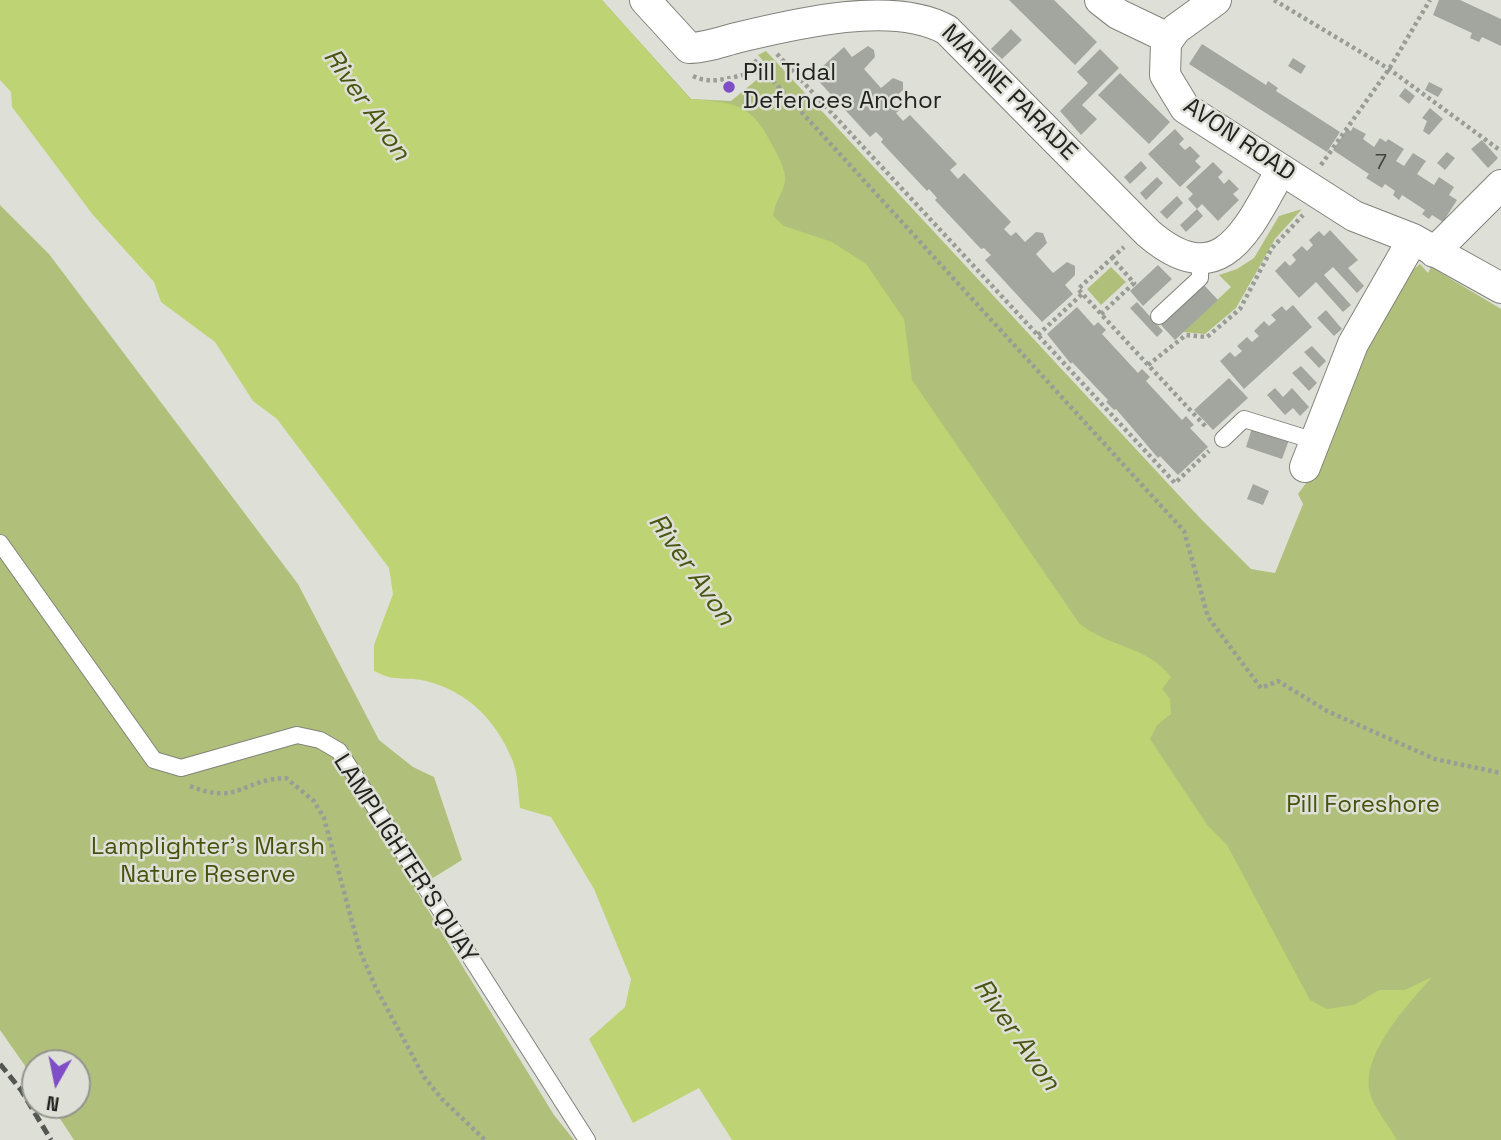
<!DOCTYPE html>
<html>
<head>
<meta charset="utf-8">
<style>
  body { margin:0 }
  #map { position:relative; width:1501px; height:1140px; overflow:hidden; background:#dee0d8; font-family:"Space Grotesk",sans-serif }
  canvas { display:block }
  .north { position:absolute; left:21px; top:1049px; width:70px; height:70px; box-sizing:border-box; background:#dee0d8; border:2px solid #93948e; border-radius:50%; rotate:189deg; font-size:19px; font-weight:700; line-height:28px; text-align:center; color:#22231f }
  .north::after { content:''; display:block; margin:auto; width:24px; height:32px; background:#7f4dc5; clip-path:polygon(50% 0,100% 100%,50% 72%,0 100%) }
</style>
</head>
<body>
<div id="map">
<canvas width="1501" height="1140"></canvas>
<div class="north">N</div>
</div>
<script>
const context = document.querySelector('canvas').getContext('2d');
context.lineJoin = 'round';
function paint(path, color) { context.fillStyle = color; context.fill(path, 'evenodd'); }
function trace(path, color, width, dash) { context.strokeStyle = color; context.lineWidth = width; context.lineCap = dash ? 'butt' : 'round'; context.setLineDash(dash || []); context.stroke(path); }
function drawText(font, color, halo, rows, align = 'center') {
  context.font = font + ' "Space Grotesk",sans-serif'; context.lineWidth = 5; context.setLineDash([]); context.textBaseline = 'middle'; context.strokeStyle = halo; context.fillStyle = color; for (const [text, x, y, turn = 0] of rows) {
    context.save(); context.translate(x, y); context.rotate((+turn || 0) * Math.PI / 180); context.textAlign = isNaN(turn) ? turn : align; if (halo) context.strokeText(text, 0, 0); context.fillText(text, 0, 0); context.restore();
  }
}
paint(new Path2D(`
  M602 0 691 99 731 101 760 77 765 78 772 71 758 55 766 51 1200 518 1251 569 1275 573 1303 504 1298 494 1315 471 1362 352 1408 274 1420 264 1428 273 1431 267 1501 309V1140H1220Z
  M0 205 49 254 298 584 379 740 413 767 434 777 462 860 415 889 554 1115 574 1140H74L51 1105H77V1063H35V1080L0 1030Z
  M1302 209 1275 239 1236 308 1205 334 1183 332 1231 287 1219 275 1237 269 1254 258 1279 216Z
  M1111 267 1126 282 1101 305 1087 289Z`), '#b0c07a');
paint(new Path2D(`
  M0 0H602L690 99C739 103 752 104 775 150 779 158 786 171 785 181 784 191 775 201 773 216L784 226 832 242 866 264 904 319 912 380 1079 623C1107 647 1148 646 1171 677L1162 689 1170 699 1171 714 1157 725 1150 739 1208 826 1227 845 1310 1000 1327 1009 1354 1005 1379 990H1405L1432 977C1409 1003 1360 1055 1370 1093 1374 1108 1389 1126 1397 1140H732L699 1088 633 1123 589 1039 625 1007 631 979 594 889 551 817 520 808C518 793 518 773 512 759 495 719 468 692 426 681 404 675 399 684 374 671V645L393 594 389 568 277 419 253 401 215 342 161 302 154 282 93 215 12 107 11 92 0 80Z`), '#bed374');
paint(new Path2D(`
  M1009 0H1054L1097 42 1075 65Z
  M1439 0H1460L1501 19V46L1482 37 1479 42 1470 38 1472 33 1433 15Z
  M1011 29 1022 40 1002 59 991 49Z
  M1202 44 1266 85 1268 81 1278 88 1276 91 1340 132 1327 152 1189 64Z
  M868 46 874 50 875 57 864 69 881 88 893 78 903 82V90L892 100 901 109 896 113 903 121 910 115 957 164 950 170 958 179 964 173 1011 222 1004 229 1011 236 1016 232 1025 242 1036 232 1043 233 1047 243 1036 254 1053 273 1067 262 1075 266V275L1065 285 1073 294 1042 322 985 260 991 255 984 248 981 249 935 200 937 198 929 189 927 191 881 142 883 139 876 132 870 137 813 75 844 47 852 57Z
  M1100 49 1119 68 1082 105 1097 119 1081 135 1060 111 1088 83 1077 72Z
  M1293 58 1306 66 1301 74 1288 66Z
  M1120 73 1170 122 1149 144 1098 95Z
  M1429 82 1443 89 1438 97 1425 90Z
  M1405 88 1415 96 1409 104 1399 96Z
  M1430 108 1443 119 1429 135 1423 131 1427 121 1422 118Z
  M1353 127 1366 134 1363 139 1374 147 1380 138 1386 142 1388 139 1404 149 1396 161 1404 166 1413 153 1426 161 1417 174 1434 185 1439 177 1454 187 1449 195 1457 200 1443 222 1432 215 1429 219 1422 214 1425 210 1402 195 1399 200 1393 195 1395 191 1385 184 1382 188 1366 178 1369 174 1333 150 1347 129 1351 131Z
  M1175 129 1184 139 1179 144 1185 150 1190 146 1200 156 1195 161 1201 167 1180 187 1148 154Z
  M1482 140 1498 158 1488 168 1471 149Z
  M1447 152 1455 158 1445 170 1437 163Z
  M1141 161 1147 168 1130 184 1124 177Z
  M1213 162 1223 172 1218 177 1224 184 1229 179 1239 189 1233 194 1239 200 1218 221 1202 204 1197 209 1203 216 1186 232 1180 225 1197 209 1188 199 1193 194 1186 187Z
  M1157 177 1163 183 1146 200 1140 193Z
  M1177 196 1183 203 1167 219 1160 212Z
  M1330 230 1358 260 1348 268 1364 286 1357 293 1333 267 1324 275 1351 305 1343 312 1316 282 1299 298 1275 271 1285 261 1290 266 1296 260 1292 255 1302 246 1307 251 1313 245 1309 240 1319 231 1324 236Z
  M1158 265 1172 279 1143 306 1130 291Z
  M1204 285 1218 300 1175 340 1161 325Z
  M1137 302 1163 331 1157 337 1130 308Z
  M1293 305 1312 327 1244 389 1220 361 1230 352 1235 357 1242 351 1237 346 1247 337 1252 342 1259 336 1254 331 1264 321 1269 326 1276 320 1271 315 1282 306 1286 311Z
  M1077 307 1094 326 1098 322 1106 330 1102 334 1138 373 1142 369 1150 377 1146 381 1182 420 1186 416 1194 425 1190 428 1208 447 1178 475 1160 456 1158 458 1116 409 1114 410 1106 402 1108 400 1072 362 1071 364 1047 334Z
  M1326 310 1342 329 1334 336 1317 318Z
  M1312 346 1326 361 1319 368 1304 352Z
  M1301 366 1317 383 1309 391 1292 373Z
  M1229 378 1248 398 1213 430 1194 410Z
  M1275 388 1283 397 1292 388 1309 407 1300 416 1293 408 1285 415 1267 395Z
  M1252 428 1289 440 1282 459 1246 447Z
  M1253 484 1269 491 1263 505 1247 499Z`), '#a3a69e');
const service = new Path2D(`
  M1159 316 1200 278V257
  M1223 439 1244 419 1315 441
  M0 543 154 760 181 768 297 735 320 740 339 751 587 1140`);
const minor = new Path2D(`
  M645 0 689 48C705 48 721 42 736 38 798 23 894 0 947 30L1148 233C1222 297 1249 226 1281 170
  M1100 0 1118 14 1168 38
  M1216 0 1176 29 1166 43 1165 75 1185 108 1354 216 1413 239 1501 288
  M1434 252 1501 185
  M1305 467 1353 344 1413 239`);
trace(service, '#81837c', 18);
trace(minor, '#81837c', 32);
trace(new Path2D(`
  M1274 0 1389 69 1501 151
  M777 54 1175 483 1209 451
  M754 60 1184 531 1208 617 1261 688 1278 681 1327 711 1435 759 1501 773
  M693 76C715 87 738 74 762 71
  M1321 165 1389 69 1430 0
  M1112 258 1124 247
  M1101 314 1134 283 1112 258 1078 289C1121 336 1164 382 1207 428
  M1038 335 1082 294
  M1148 365 1186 335 1207 337 1240 309 1272 248 1303 215
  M190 786C239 806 242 779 286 778L314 801 324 818 360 951 376 988 424 1077 442 1099 485 1140`), '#9a9c96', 4.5, [3.5, 3.5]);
trace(service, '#fff', 16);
trace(minor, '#fff', 30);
trace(new Path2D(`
  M0 1064 21 1090 51 1140`), '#545651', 5, [10, 5]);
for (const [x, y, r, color] of [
  [729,87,7,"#7f4dc5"]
]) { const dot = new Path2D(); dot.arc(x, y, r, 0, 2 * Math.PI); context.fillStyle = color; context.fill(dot); trace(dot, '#dee0d8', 2.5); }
drawText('21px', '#42443f', null, [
  ["7",1381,163]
]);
drawText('24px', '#22231f', '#dee0d8', [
  ["Pill Tidal",743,73],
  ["Defences Anchor",743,101]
], 'left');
drawText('24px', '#22231f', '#dee0d8', [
  ["MARINE PARADE",1009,93,45],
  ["AVON ROAD",1239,140,34],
  ["LAMPLIGHTER'S QUAY",405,859,57]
]);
drawText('24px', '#47530d', '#dee0d8', [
  ["Pill Foreshore",1363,805],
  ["Lamplighter's Marsh",208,847],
  ["Nature Reserve",208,875]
]);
drawText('italic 26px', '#495510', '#dee0d8', [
  ["River Avon",366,105,55],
  ["River Avon",691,570,55],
  ["River Avon",1016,1035,55]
]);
</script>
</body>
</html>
